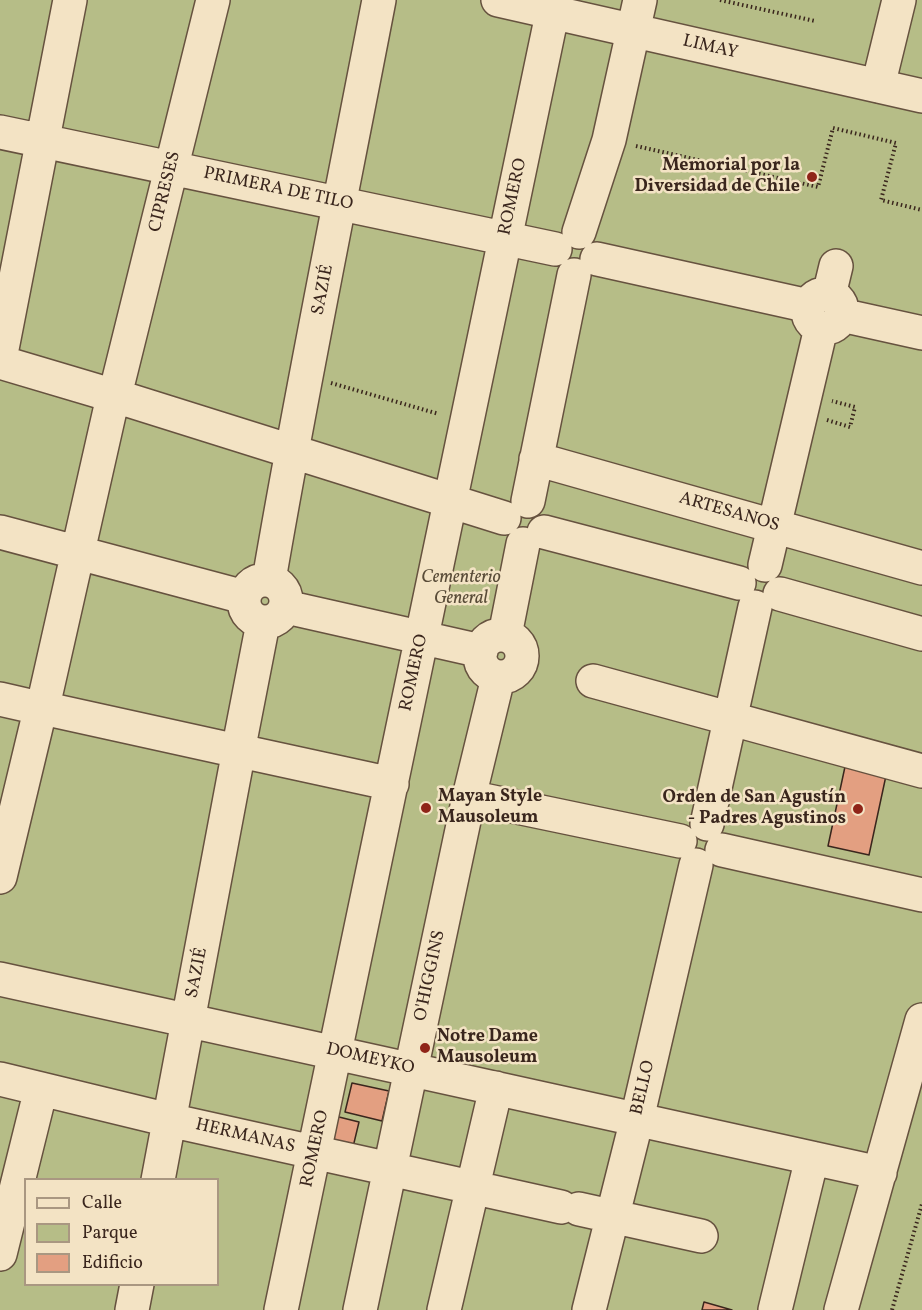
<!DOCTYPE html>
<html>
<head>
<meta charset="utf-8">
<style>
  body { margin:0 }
  #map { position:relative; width:922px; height:1310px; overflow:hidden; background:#ecd4a4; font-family:Vollkorn,serif }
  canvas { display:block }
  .legend { position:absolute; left:24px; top:1178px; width:195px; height:108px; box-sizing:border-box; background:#f3e3c4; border:2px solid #a99781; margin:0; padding:8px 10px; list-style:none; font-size:18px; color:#3a261d }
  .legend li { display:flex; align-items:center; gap:12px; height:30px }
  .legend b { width:30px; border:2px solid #a99781 }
</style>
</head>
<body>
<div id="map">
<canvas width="922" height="1310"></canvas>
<ul class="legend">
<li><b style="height:8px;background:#f3e3c4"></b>Calle</li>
<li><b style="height:16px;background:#b6bd87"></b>Parque</li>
<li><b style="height:16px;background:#e39f81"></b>Edificio</li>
</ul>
</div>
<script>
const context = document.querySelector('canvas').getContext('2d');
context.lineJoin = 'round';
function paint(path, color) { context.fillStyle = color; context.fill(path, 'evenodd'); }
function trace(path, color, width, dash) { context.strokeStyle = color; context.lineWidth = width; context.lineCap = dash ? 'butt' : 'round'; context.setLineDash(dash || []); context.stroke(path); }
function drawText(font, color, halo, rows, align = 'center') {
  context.font = font + ' Vollkorn,serif'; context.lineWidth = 5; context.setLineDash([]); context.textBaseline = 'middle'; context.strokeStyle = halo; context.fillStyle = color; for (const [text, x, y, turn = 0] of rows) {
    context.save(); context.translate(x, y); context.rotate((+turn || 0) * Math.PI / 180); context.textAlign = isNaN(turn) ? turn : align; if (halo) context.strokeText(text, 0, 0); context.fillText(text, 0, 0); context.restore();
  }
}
paint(new Path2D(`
  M0 0H922V1310H0ZM26 1180H218V1284H26Z`), '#b6bd87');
const building = new Path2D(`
  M846 762 887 771 869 855 828 846Z
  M352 1083 389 1091 382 1121 345 1112Z
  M331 1115 359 1122 353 1147 325 1140Z
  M704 1302 732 1310H702Z`);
paint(building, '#e39f81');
trace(building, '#3a261d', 1.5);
const minor = new Path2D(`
  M498 0 922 96
  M878 86 899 0
  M0 132 555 249
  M579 232 609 140 640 0
  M597 259 809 306
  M808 311a17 17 0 1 1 34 0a17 17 0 1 1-34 0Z
  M829 295 836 266
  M841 315 922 333
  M0 359 70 0
  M0 362 101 392
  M118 383 213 0
  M128 400 504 518
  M536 459 922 568
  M528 501 574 275
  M0 532 244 597
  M544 532 739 583
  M765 565 821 328
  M244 601a21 21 0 1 1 42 0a21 21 0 1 1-42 0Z
  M269 580C302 386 342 193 379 0
  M780 594 922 634
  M286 607 481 651
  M480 656a21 21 0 1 1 42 0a21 21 0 1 1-42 0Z
  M505 635 523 544
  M593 681 922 771
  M46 693 110 410
  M0 699 26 705
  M56 711 224 748
  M241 736 263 623
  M254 754 392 784
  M469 797 680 841
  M707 824 755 607
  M722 850 922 895
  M0 877 37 723
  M0 979 880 1173
  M0 1079 169 1120 561 1207
  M158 1180 236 766
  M579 1209 701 1236
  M0 1254 41 1089
  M132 1310 137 1284
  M281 1310 555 0
  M360 1310 469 797 498 678
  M444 1310 496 1088
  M589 1310 637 1119 696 865
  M775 1310 812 1158
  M841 1310 922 1020`);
trace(minor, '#66523f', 36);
trace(new Path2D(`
  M720 0 815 21
  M636 146 818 187 833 128 896 143 881 200 922 210
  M331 383 439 414
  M827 420 850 427 855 407 832 401
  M892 1310 922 1204`), '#3a261d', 4, [1.5, 3]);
trace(minor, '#f3e3c4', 33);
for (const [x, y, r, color] of [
  [812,177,6,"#8f2418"],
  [426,808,6,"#8f2418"],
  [858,809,6,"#8f2418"],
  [425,1048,6,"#8f2418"]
]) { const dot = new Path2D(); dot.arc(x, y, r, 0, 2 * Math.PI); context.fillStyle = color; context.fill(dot); trace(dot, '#f3e3c4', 2); }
drawText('18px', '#3a261d', '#f3e3c4', [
  ["LIMAY",710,48,13],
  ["PRIMERA DE TILO",278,190,12],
  ["CIPRESES",166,192,-76],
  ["ROMERO",514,197,-78],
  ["SAZIÉ",324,290,-79],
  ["ARTESANOS",729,513,16],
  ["ROMERO",415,673,-78],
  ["SAZIÉ",198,973,-79],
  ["O'HIGGINS",431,976,-78],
  ["DOMEYKO",370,1060,13],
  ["BELLO",644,1088,-77],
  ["HERMANAS",245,1137,13],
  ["ROMERO",316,1149,-78]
]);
drawText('bold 18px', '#3a261d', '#f3e3c4', [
  ["Memorial por la",800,167],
  ["Diversidad de Chile",800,188],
  ["Mayan Style",438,798,"left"],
  ["Mausoleum",438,819,"left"],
  ["Orden de San Agustín",846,799],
  ["- Padres Agustinos",846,820],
  ["Notre Dame",437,1038,"left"],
  ["Mausoleum",437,1059,"left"]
], 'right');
drawText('italic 18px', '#594c38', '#f3e3c4', [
  ["Cementerio",461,579],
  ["General",461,600]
]);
</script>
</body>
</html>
